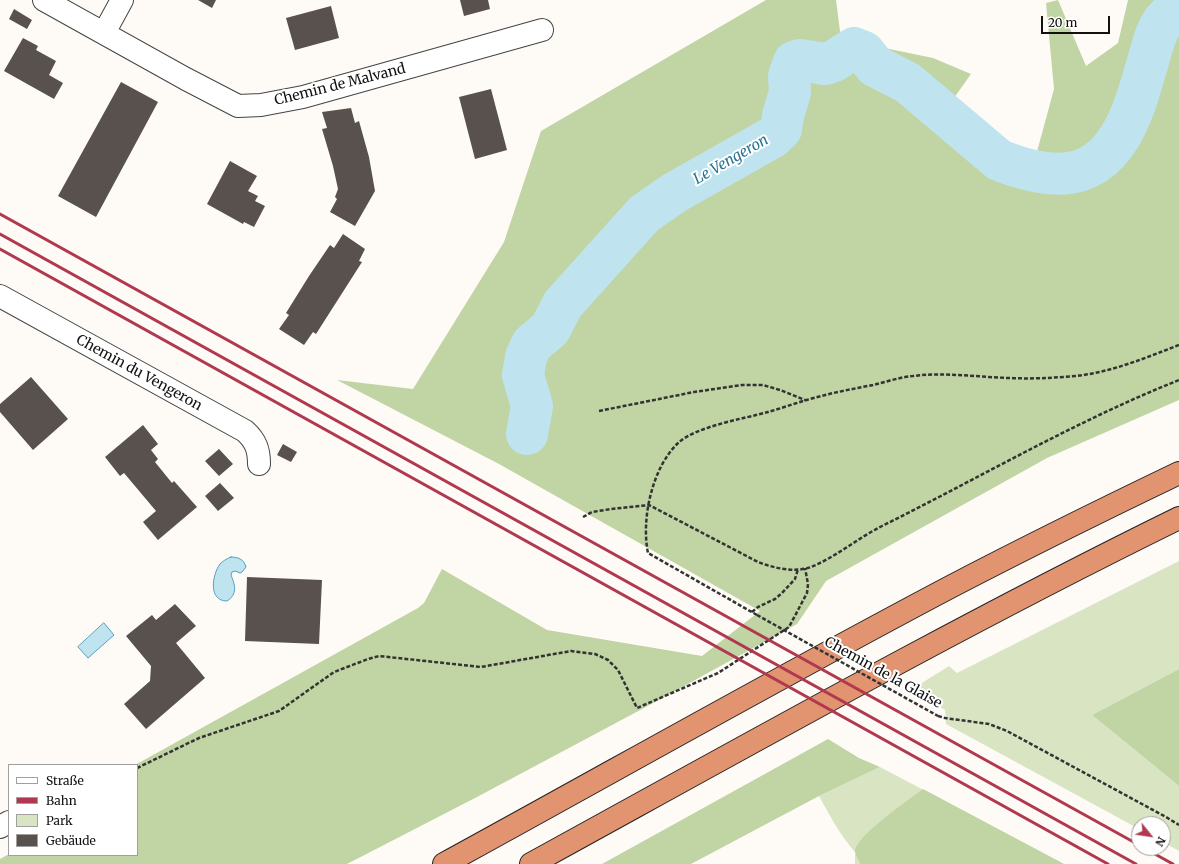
<!DOCTYPE html>
<html>
<head>
<meta charset="utf-8">
<style>
  body { margin:0 }
  #map { position:relative; width:1179px; height:864px; overflow:hidden; background:#fefbf6; font-family:Merriweather,serif }
  canvas { display:block }
  .legend { position:absolute; left:8px; top:764px; width:130px; height:92px; box-sizing:border-box; background:#fff; border:1px solid #a0a0a0; margin:0; padding:5px 7px; list-style:none; font-size:12px; color:#111 }
  .legend li { display:flex; align-items:center; gap:8px; height:20px }
  .legend b { width:20px; border:1px solid #a0a0a0 }
  .north { position:absolute; left:1131px; top:816px; width:40px; height:40px; box-sizing:border-box; background:#fff; border:1px solid #a0a0a0; border-radius:50%; rotate:120deg; font-size:11px; font-weight:700; line-height:16px; text-align:center; color:#111 }
  .north::after { content:''; display:block; margin:auto; width:14px; height:18px; background:#b03950; clip-path:polygon(50% 0,100% 100%,50% 72%,0 100%) }
  .scale { position:absolute; left:1041px; top:16px; width:69px; height:18px; box-sizing:border-box; border:2px solid #111; border-top:0; padding-left:5px; font-size:12px; line-height:14px; white-space:nowrap; color:#111; -webkit-text-stroke:3px #fff; paint-order:stroke }
</style>
</head>
<body>
<div id="map">
<canvas width="1179" height="864"></canvas>
<ul class="legend">
<li><b style="height:5px;background:#fff"></b>Straße</li>
<li><b style="height:5px;background:#b03950"></b>Bahn</li>
<li><b style="height:11px;background:#d9e5c2"></b>Park</li>
<li><b style="height:11px;background:#58514e"></b>Gebäude</li>
</ul>
<div class="north">N</div>
<div class="scale">20 m</div>
</div>
<script>
const context = document.querySelector('canvas').getContext('2d');
context.lineJoin = 'round';
function paint(path, color) { context.fillStyle = color; context.fill(path, 'evenodd'); }
function trace(path, color, width, dash) { context.strokeStyle = color; context.lineWidth = width; context.lineCap = dash ? 'butt' : 'round'; context.setLineDash(dash || []); context.stroke(path); }
function drawText(font, color, halo, rows, align = 'center') {
  context.font = font + ' Merriweather,serif'; context.lineWidth = 4; context.setLineDash([]); context.textBaseline = 'middle'; context.strokeStyle = halo; context.fillStyle = color; for (const [text, x, y, turn = 0] of rows) {
    context.save(); context.translate(x, y); context.rotate((+turn || 0) * Math.PI / 180); context.textAlign = isNaN(turn) ? turn : align; if (halo) context.strokeText(text, 0, 0); context.fillText(text, 0, 0); context.restore();
  }
}
paint(new Path2D(`
  M1179 561V669L1092 715 1179 786V851L1163 842V824H1139V829L946 724 945 710 914 691 917 686 949 666 957 673Z
  M880 767 1064 864 855 852 860 864H855V852C840 835 830 816 819 796Z`), '#d9e5c2');
paint(new Path2D(`
  M766 0H836L841 39 933 58 971 74 949 105 993 146 1035 159 1054 89 1046 3 1058 0 1086 66 1118 43 1128 0H1179V400L1047 458 826 581 797 624 644 708 477 797 347 864H0V859L9 854 137 855V765H135L418 608 424 603 442 569 547 630 702 656 760 611 499 464 337 380 413 389 504 242 541 131Z
  M1179 669V786L1092 715Z
  M828 739 859 758 880 767 819 796 691 864H602Z
  M923 789 1064 864H860C859 861 856 856 855 852 854 837 910 799 923 789Z`), '#c0d4a4');
const water = new Path2D(`
  M231 557C238 557 244 559 246 567L242 572 240 573 235 571 232 572 231 575C235 585 238 594 227 601 208 601 212 575 220 564 223 561 226 559 231 557Z
  M104 623 114 635 88 658 78 647Z`);
paint(water, '#c0e4ef');
trace(water, '#50a1bd', 1);
trace(new Path2D(`
  M527 434 532 406 523 375 526 357 532 344 550 329 563 304 644 214 674 193 773 137 781 129 783 116 790 92 789 76 794 62 800 60 825 64 834 61 854 48 864 52 875 66 908 83 999 160C1062 185 1105 180 1132 112 1138 97 1142 81 1147 65 1152 49 1155 28 1168 16 1171 13 1176 11 1179 10`), '#c0e4ef', 42);
paint(new Path2D(`
  M198 0H216L212 8Z
  M460 0H488L490 9 464 16Z
  M331 6 339 38 295 50 286 18Z
  M14 9 32 20 27 29 9 19Z
  M23 38 38 46 36 50 56 61 49 75 63 83 54 99 4 71Z
  M121 82 158 102 96 217 58 196Z
  M491 89 507 150 475 159 459 97Z
  M351 108 355 123 359 121 369 157 375 191 355 226 330 212 337 199 335 197 338 189 333 166 322 129 327 128 322 112Z
  M230 161 257 176 248 191 258 196 255 201 265 206 254 227 244 222 243 224 207 204Z
  M343 234 365 249 359 261 362 262 316 334 313 332 304 345 279 329 289 315 286 313 309 276 330 245 334 248Z
  M31 377 68 419 33 450 0 412V404Z
  M143 425 158 444 151 450 158 459 155 462 172 483 174 481 197 507 158 540 143 522 156 511 124 473 120 476 105 457Z
  M283 444 297 452 291 462 277 455Z
  M219 449 233 464 219 476 205 461Z
  M220 483 234 498 218 511 205 496Z
  M247 577 322 580 319 644 245 641Z
  M175 604 196 626 176 643 205 678 146 729 124 704 150 681 151 666 126 636 152 615 156 620Z`), '#58514e');
const minor = new Path2D(`
  M44 0 186 79 238 106 261 105 303 97 542 30
  M104 33 122 0
  M0 296 245 431C256 441 259 450 259 464
  M0 827 9 822`);
const highway = new Path2D(`
  M444 864C614 771 783 675 954 585 1029 546 1104 509 1179 473
  M531 864C746 746 959 626 1179 518`);
trace(minor, '#444', 24);
trace(highway, '#222', 24);
trace(new Path2D(`
  M599 411 694 392 742 385H763L780 390 805 400
  M583 517 592 512 611 509 649 505 758 562C774 568 794 573 811 567 836 557 858 538 882 526 981 477 1076 421 1179 380
  M752 612 758 607 775 599 782 593 795 579 798 569
  M757 615 648 553C641 519 652 468 678 443 697 426 743 419 768 412 782 408 796 403 810 399 831 393 852 389 873 385 886 382 900 377 913 376 945 372 977 377 1009 378 1031 379 1053 378 1076 376 1112 372 1145 358 1179 345
  M938 716 945 718 989 724 1007 731 1166 817 1179 825
  M137 768 199 738 279 711 334 672 368 659 379 656 481 667 571 651 595 654 608 660 618 670 637 708 718 673 789 627 807 593 808 584 805 568`), '#333', 2.5, [4, 2]);
trace(minor, '#fff', 22);
trace(highway, '#e2936f', 22);
trace(new Path2D(`
  M0 214 1139 845
  M0 234 1136 864
  M0 249 1108 864
  M1144 848 1173 864`), '#b03950', 3);
trace(new Path2D(`
  M757 615 938 716`), '#333', 2.5, [4, 2]);
drawText('14px', '#111', '#fff', [
  ["Chemin de Malvand",340,85,-14],
  ["Chemin du Vengeron",139,373,29],
  ["Chemin de la Glaise",883,673,29]
]);
drawText('italic 15px', '#297494', '#fff', [
  ["Le Vengeron",731,160,-30]
]);
</script>
</body>
</html>
